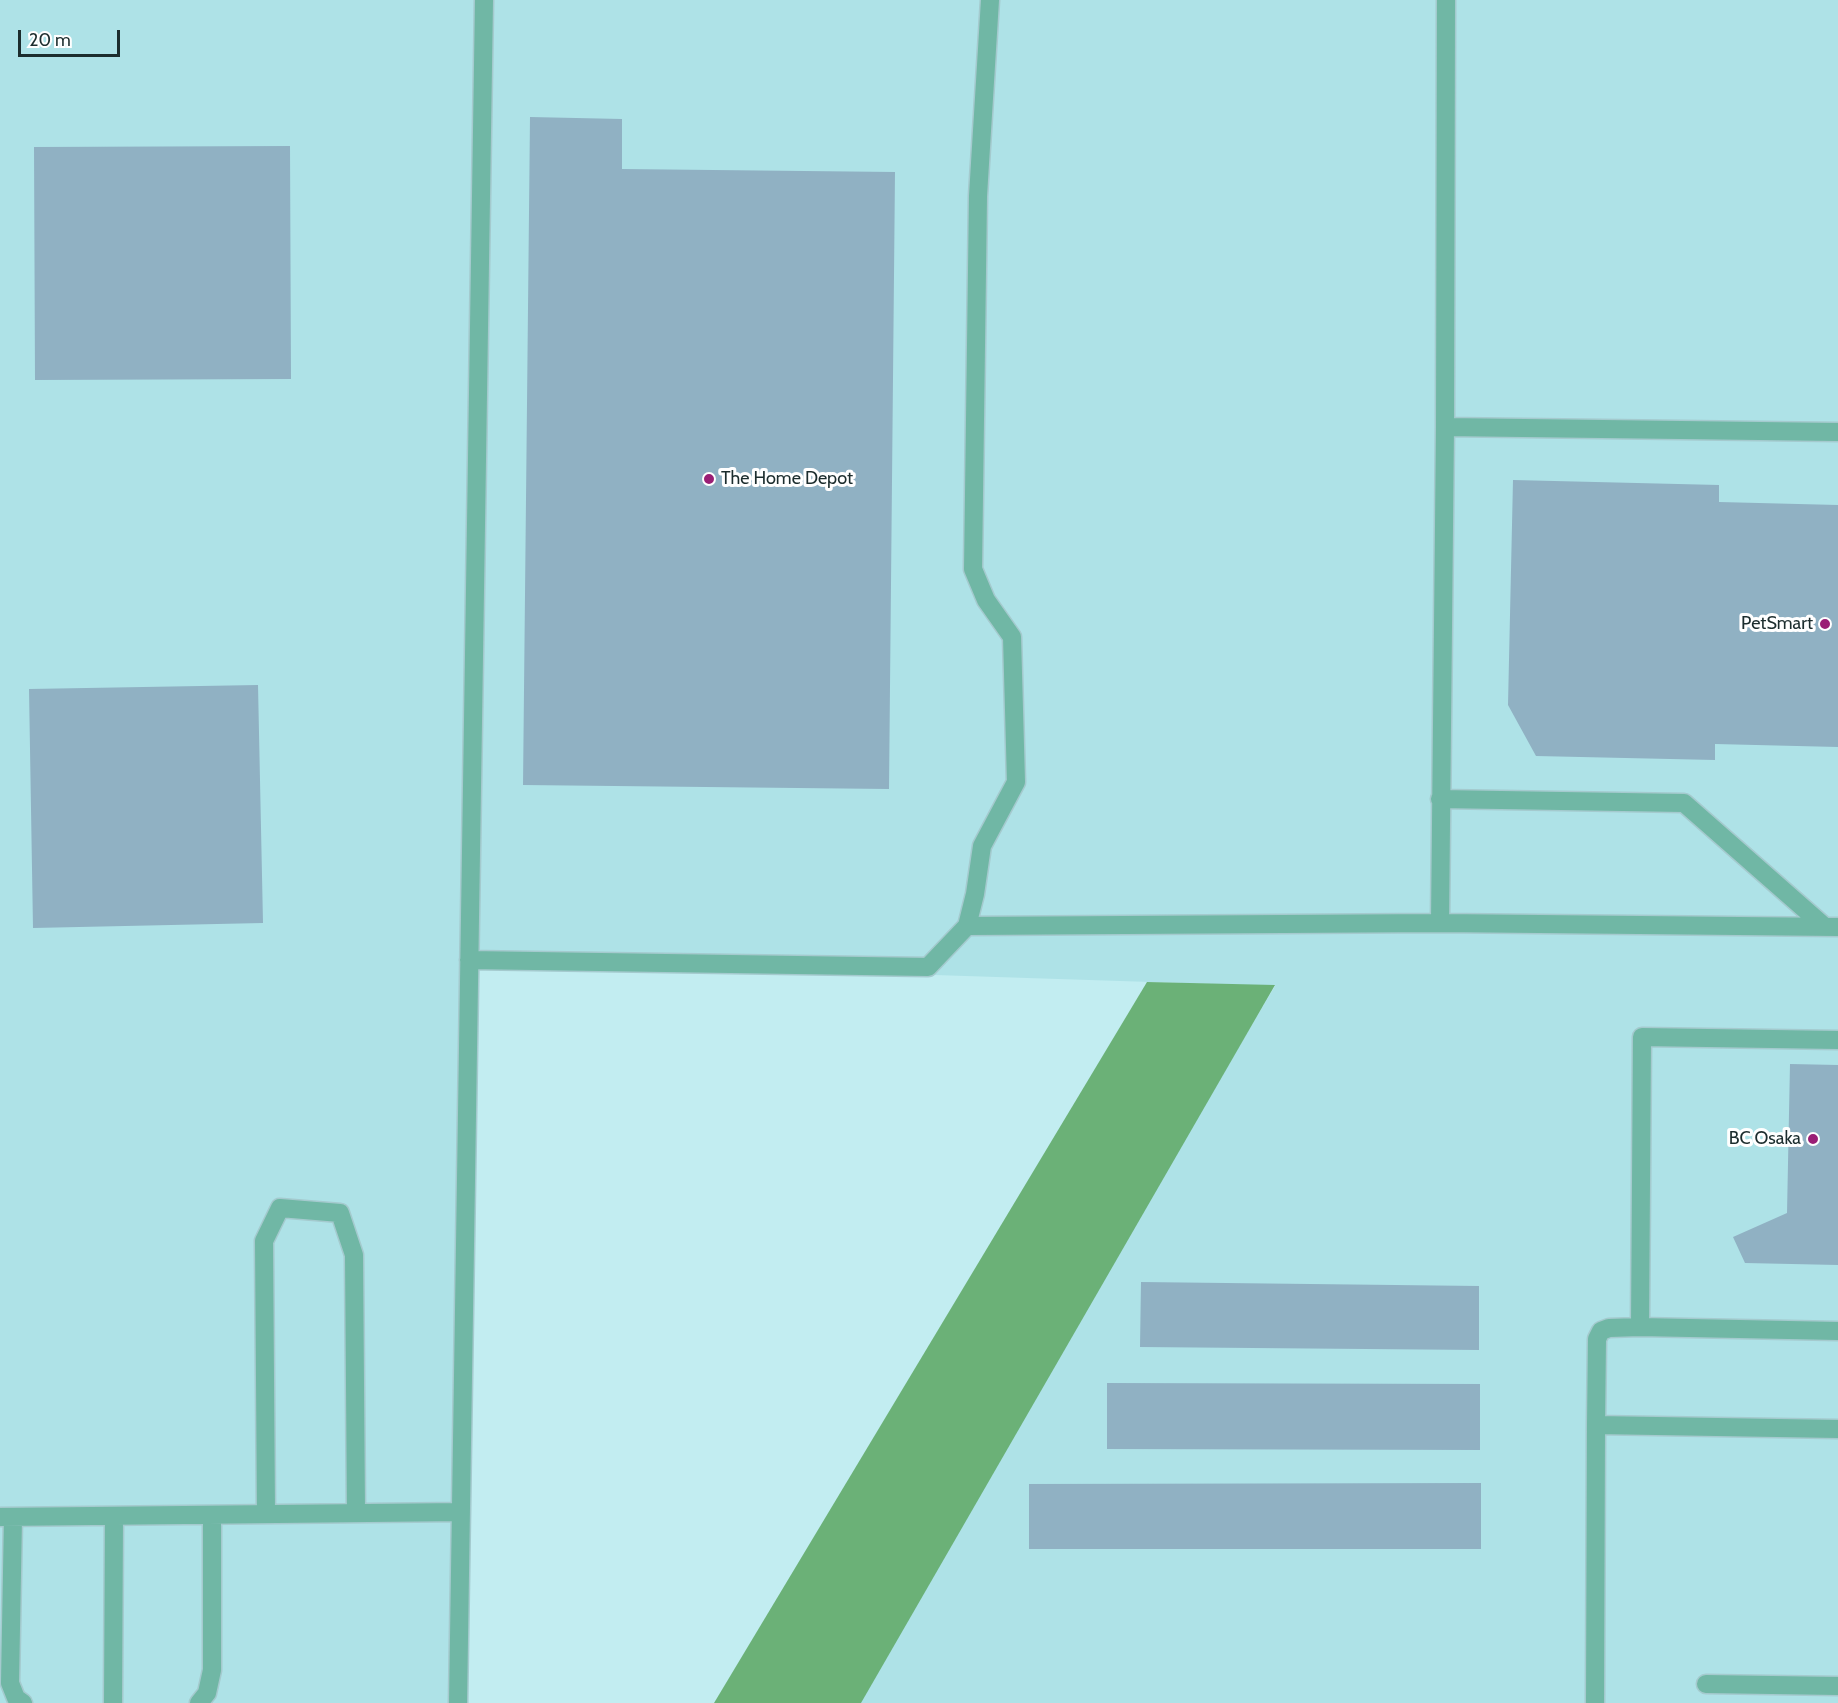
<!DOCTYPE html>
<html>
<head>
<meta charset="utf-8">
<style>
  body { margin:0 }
  #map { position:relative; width:1838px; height:1703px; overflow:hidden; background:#c2edf1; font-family:Cabin,sans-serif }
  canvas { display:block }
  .scale { position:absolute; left:18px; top:30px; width:102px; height:27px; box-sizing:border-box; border:3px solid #1c2d2e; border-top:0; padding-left:8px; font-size:18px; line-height:21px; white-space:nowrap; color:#1c2d2e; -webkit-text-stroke:4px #fff; paint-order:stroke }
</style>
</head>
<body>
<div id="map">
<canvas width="1838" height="1703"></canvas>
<div class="scale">20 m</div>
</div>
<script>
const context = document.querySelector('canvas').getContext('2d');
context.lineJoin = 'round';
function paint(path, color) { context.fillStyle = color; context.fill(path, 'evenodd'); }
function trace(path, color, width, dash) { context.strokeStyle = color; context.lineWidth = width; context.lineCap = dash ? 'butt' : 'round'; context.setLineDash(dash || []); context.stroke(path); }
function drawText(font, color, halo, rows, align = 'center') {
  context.font = font + ' Cabin,sans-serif'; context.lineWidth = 6; context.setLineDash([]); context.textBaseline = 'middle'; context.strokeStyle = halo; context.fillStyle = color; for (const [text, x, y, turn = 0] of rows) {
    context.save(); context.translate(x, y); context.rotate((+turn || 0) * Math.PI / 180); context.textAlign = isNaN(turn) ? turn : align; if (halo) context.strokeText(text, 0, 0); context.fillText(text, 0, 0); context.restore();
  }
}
paint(new Path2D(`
  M0 0H1838V1703H850L1275 986 470 960 458 1703H0Z`), '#aee2e7');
paint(new Path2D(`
  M1147 982 1275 985 861 1703H714Z`), '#6bb177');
paint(new Path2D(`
  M530 117 622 119V169L895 172 889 789 523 785Z
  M290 146 291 379 35 380 34 147Z
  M1513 480 1719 485V502L1838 505V747L1715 744V760L1536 756 1508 705Z
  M258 685 263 923 33 928 29 689Z
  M1790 1064 1838 1065V1265L1745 1263 1733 1237 1787 1213Z
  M1141 1282 1479 1286V1350L1140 1347Z
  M1107 1383 1480 1384V1450L1107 1449Z
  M1481 1483V1549H1029V1484Z`), '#90b1c3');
const minor = new Path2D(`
  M1445 427 1838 432
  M1440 799 1684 803 1825 927
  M1440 923 1838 927
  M967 926 1440 923 1445 427 1446 0
  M469 960 928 967 967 926 975 894 982 846 1016 782 1012 637 986 600 973 569 978 196 990 0
  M1838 1040 1642 1037 1640 1327 1609 1328 1601 1331 1597 1339 1596 1425 1838 1429
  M1640 1327 1838 1331
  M266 1514 264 1241 280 1208 340 1213 354 1255 356 1513
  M0 1517 461 1512
  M13 1517 10 1683 16 1698 23 1703
  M1706 1684 1838 1686
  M113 1703 114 1516
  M199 1703 207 1693 212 1670V1515
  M458 1703 484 0
  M1595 1703 1596 1425`);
trace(minor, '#a4cace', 21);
trace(minor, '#70b7a5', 18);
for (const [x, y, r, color] of [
  [709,479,6,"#9a1e75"],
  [1825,624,6,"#9a1e75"],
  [1813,1139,6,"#9a1e75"]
]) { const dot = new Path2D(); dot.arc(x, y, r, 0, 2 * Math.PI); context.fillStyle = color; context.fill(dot); trace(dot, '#fff', 2); }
drawText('18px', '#1c2d2e', '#fff', [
  ["The Home Depot",721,479,"left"],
  ["PetSmart",1813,624],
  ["BC Osaka",1801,1139]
], 'right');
</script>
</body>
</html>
